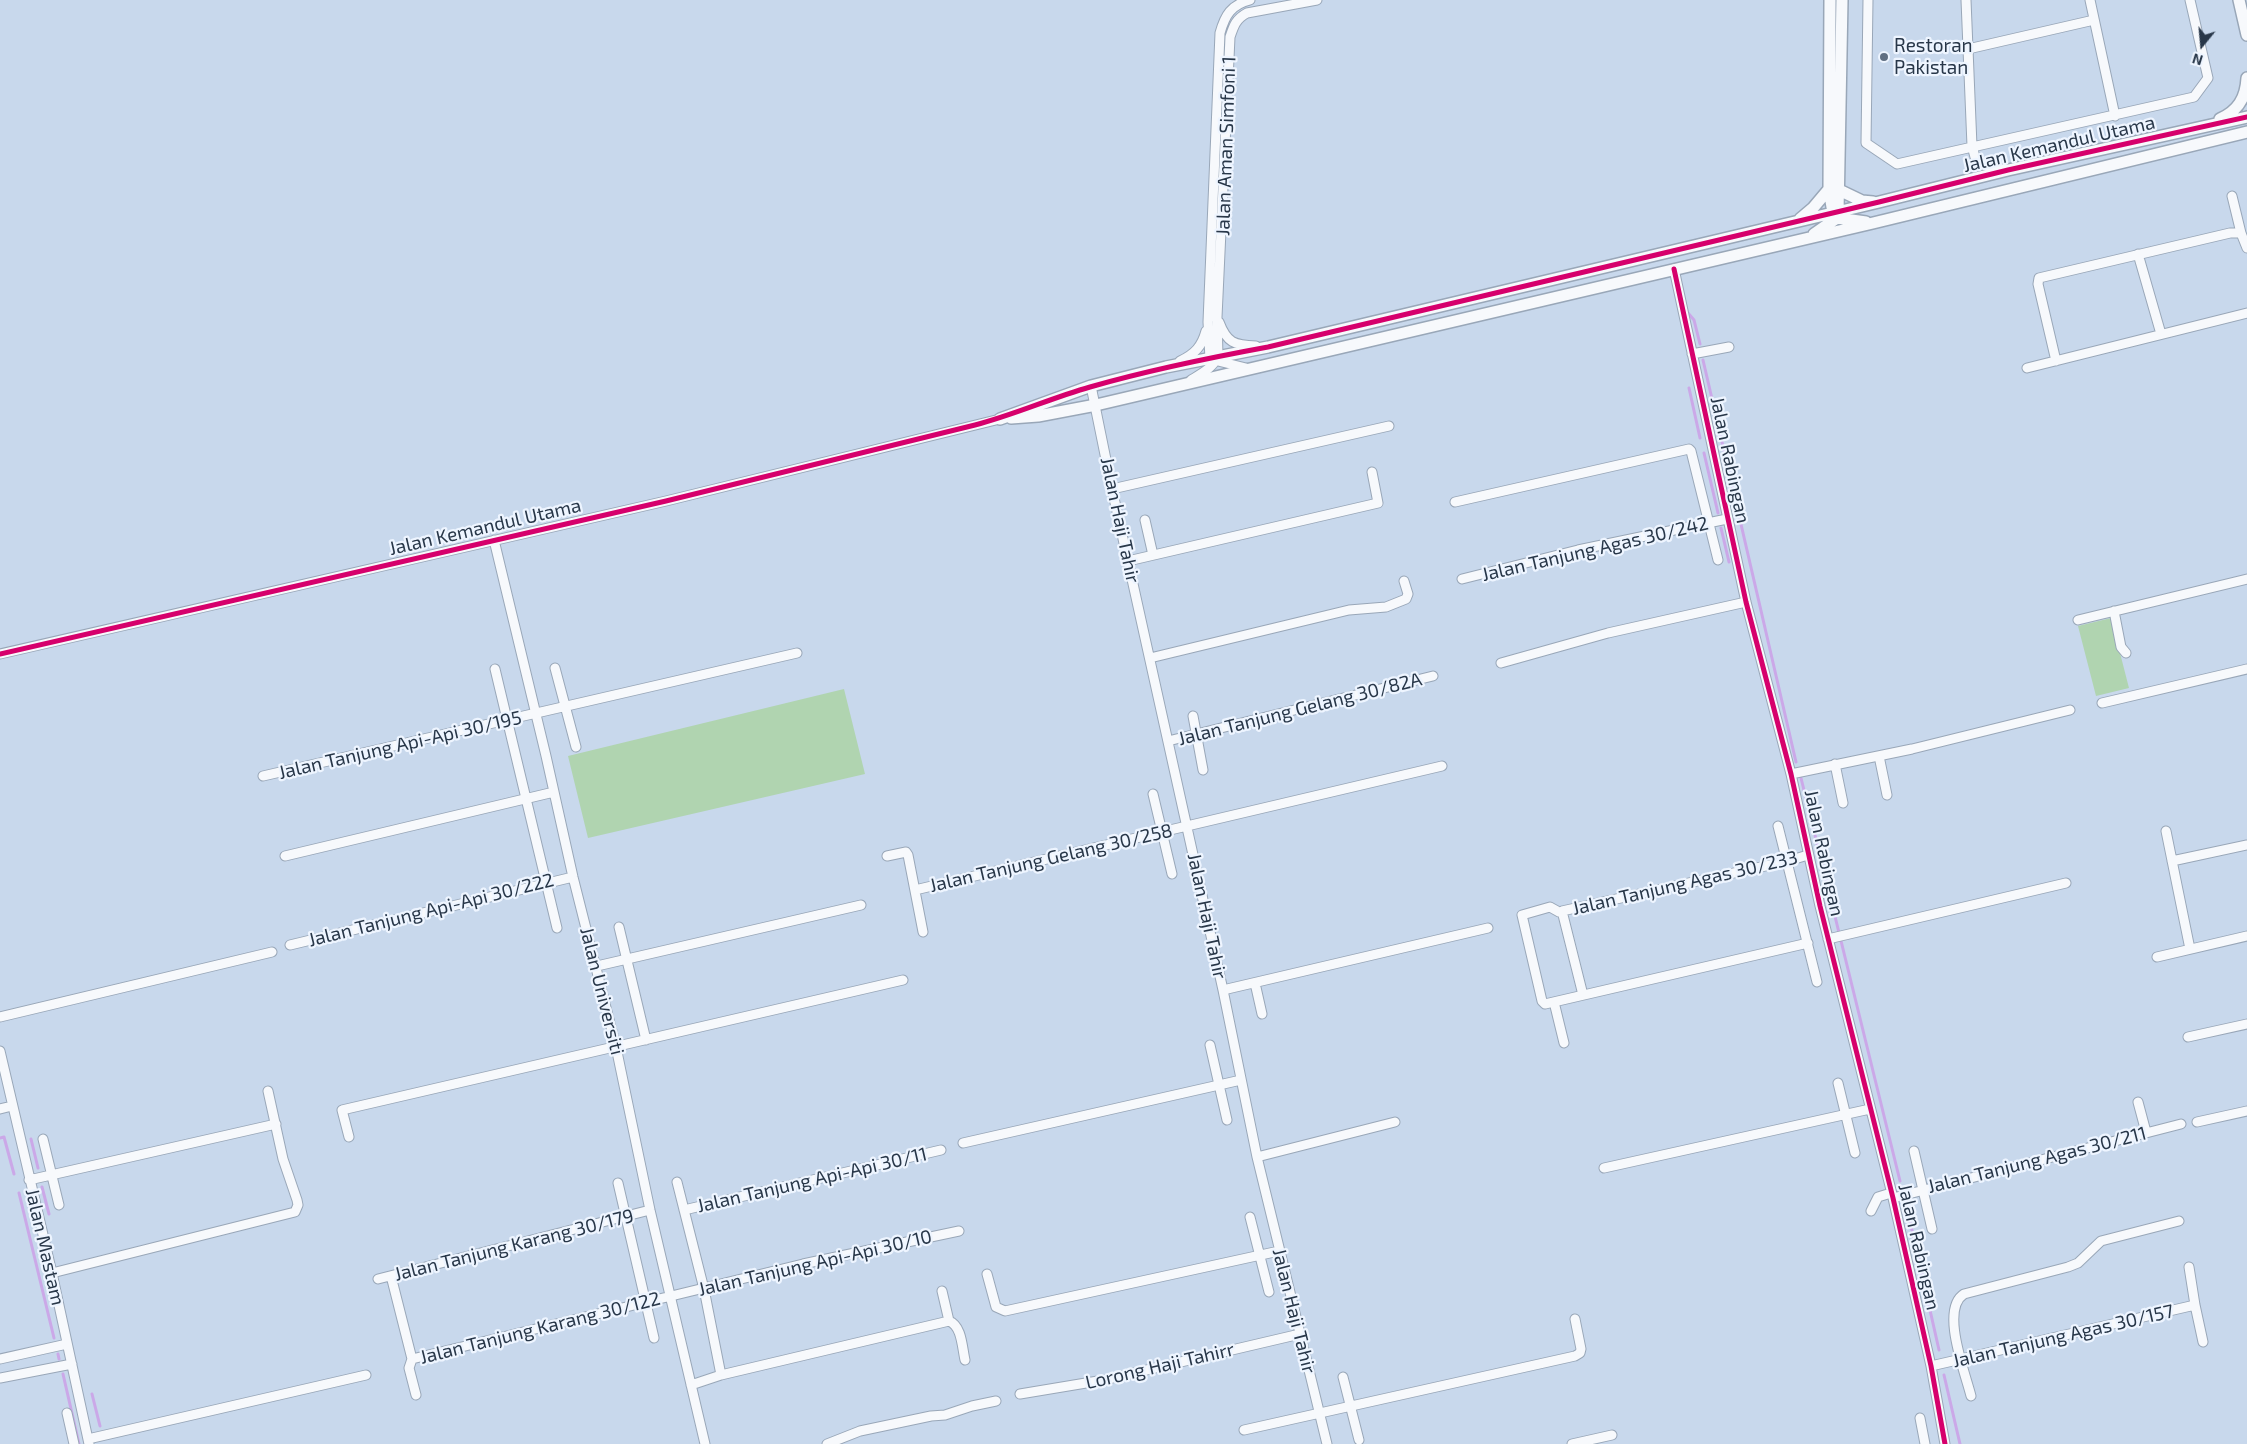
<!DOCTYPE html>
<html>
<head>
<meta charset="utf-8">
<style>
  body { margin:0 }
  #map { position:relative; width:2247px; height:1444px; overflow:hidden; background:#c8d8ec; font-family:"Exo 2",sans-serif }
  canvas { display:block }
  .north { position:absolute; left:2177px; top:20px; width:50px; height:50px; -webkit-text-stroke:4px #eef5ff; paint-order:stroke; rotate:197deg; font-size:14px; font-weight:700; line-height:20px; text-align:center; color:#283749 }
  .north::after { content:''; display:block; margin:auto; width:18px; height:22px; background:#283749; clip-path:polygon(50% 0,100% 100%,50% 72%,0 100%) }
</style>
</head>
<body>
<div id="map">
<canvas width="2247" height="1444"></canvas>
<div class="north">N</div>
</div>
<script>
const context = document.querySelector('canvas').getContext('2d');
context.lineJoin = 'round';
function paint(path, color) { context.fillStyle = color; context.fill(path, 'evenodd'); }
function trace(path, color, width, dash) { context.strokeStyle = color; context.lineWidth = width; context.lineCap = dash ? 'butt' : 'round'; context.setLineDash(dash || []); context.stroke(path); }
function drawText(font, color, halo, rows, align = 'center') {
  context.font = font + ' "Exo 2",sans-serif'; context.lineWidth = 4.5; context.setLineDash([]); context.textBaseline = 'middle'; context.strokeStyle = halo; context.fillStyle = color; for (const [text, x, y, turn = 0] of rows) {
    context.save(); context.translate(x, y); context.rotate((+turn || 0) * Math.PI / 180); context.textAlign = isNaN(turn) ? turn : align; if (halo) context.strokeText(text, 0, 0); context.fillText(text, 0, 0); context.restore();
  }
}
paint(new Path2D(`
  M2111 618 2129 688 2096 696 2078 626Z
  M844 689 865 774 588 838 568 756Z`), '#b0d4b0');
trace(new Path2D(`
  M1688 313 1694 320 1700 344
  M1703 360 1796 762
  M1689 388 1700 438
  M1704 453 1718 513
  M1721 528 1729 562
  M1801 778 1900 1181
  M0 1138 4 1137 14 1174
  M31 1139 38 1168
  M42 1187 49 1214
  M19 1193 54 1338
  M1907 1208 1939 1350
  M58 1354 59 1359
  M63 1374 79 1444
  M1944 1375 1960 1444
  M92 1394 100 1426`), '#cba8e8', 3);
const street = new Path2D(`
  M1868 0 1866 143 1897 164 2194 97 2208 78 2190 0
  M1966 0 1972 146 1975 157 1991 168 2004 169
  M2090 0 2115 116
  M1968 49 2094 20
  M2232 196 2241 233 2247 248
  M2138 254 2161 334
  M1674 269 1746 602 1791 774 1820 906 1893 1198 1931 1366 1945 1444
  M1219 322C1227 343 1234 345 1256 346
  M1692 354 1729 347
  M1180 361C1195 354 1202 346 1206 331
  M2056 361 2038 284 2039 278 2230 233H2241
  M1246 368 1210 359 1208 322 1220 33C1225 15 1231 5 1250 0
  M2027 368 2247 313
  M1191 380C1201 374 1213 368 1218 356L1217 317 1230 37C1234 25 1236 19 1247 13L1317 0
  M1091 386 1112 489 1223 990 1257 1157 1327 1444
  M1112 489 1389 426
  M1455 502 1689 449 1691 451 1718 560
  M1145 520 1153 555
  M494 540 546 756 573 877 616 1047 650 1210 705 1444
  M1128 561 1378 503 1372 472
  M1462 579 1578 550 1727 519
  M2114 611 2121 647 2126 653
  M2078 620 2247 579
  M0 654 666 501 1000 419
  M1150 658 1349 610 1386 607 1406 599 1408 594 1404 581
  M1501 663 1608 633 1746 602
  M555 668 576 747
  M495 669 557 928
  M2102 703 2247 669
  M1193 716 1203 770
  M1168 741 1433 676
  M1879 756 1887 795
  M1835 764 1843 803
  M1791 774 1912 749 2070 710
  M263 776 797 653
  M1153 794 1172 874
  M1778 826 1817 982
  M2166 831 2190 949
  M285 856 554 792
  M887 856 906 852 908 855 923 932
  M2172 861 2247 845
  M915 890 1442 766
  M1559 912 1550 907 1522 915 1542 1001 1545 1004 1808 943
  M619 927 646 1040
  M1828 939 2066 883
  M290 945 573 877
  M2157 957 2247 936
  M597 966 861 905
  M1255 983 1262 1014
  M1223 990 1488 928
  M1583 995 1562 911 1788 861 1808 855
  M1554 1002 1564 1043
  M0 1017 272 952
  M2188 1037 2247 1024
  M1210 1045 1227 1120
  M0 1051 52 1273 89 1444
  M1838 1083 1855 1153
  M2138 1102 2146 1132
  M0 1109 12 1106
  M2197 1122 2247 1111
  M349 1137 342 1110 903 980
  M43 1139 59 1205
  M963 1143 1241 1080
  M1914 1151 1932 1229
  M1257 1157 1395 1122
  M1604 1168 1870 1109
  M29 1180 276 1124
  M677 1182 704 1289 721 1375
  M618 1183 654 1338
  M1893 1198 2181 1124
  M684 1210 941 1150
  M1871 1211 1878 1197 1891 1193
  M1250 1217 1269 1292
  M2189 1267 2195 1305 2203 1342
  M52 1273 295 1212 298 1205 297 1200 283 1159 268 1091
  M987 1274 996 1307 1005 1311 1279 1251
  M391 1276 412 1359
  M378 1279 650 1210
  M942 1291 949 1321
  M0 1359 67 1344
  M1931 1366 2195 1305
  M1343 1377 1359 1440
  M0 1378 72 1364
  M691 1385 721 1375 949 1321C962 1326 962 1347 965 1360
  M1020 1394 1104 1380 1300 1334
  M416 1395 409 1368 412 1359 803 1264 959 1231
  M1971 1396C1965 1372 1940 1309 1964 1294L2068 1267 2078 1263 2101 1241 2179 1221
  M67 1413 74 1444
  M1920 1418 1925 1444
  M1244 1430 1575 1356 1580 1353 1581 1349 1575 1319
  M88 1439 366 1375
  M827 1444 860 1431 931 1416 945 1415 972 1406 996 1401
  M1572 1444 1612 1435`);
const secondary = new Path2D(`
  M1830 0 1829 189 1833 213 1837 218 1866 222
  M2239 0 2247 35
  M2220 119C2238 111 2246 98 2247 78
  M1837 189 1862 201 1873 202
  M1800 219 1813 208 1829 189
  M1814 234 1837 218 1838 212 1842 0
  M1011 418 1038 416 1096 405 1873 223 2247 132
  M1000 419 1091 386 1166 367 1268 347 1879 202 2008 170 2247 117`);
trace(street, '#99a7b8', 11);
trace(secondary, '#99a7b8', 14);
trace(street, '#f7f9fc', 9);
trace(secondary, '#f7f9fc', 11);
trace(new Path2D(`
  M1674 269 1746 602 1791 774 1820 906 1893 1198 1931 1366 1945 1444
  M0 654 666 501 975 425C1014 415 1051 398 1090 387 1149 370 1208 358 1268 347L1879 202 2008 170 2247 117`), '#d6006c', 5);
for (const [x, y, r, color] of [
  [1884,57,5,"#606f82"]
]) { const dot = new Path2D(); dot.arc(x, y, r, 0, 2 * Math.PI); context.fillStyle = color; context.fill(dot); trace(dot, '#eef5ff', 2); }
drawText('19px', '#283749', '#eef5ff', [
  ["Restoran",1894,46],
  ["Pakistan",1894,68]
], 'left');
drawText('19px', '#283749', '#eef5ff', [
  ["Jalan Kemandul Utama",2059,144,-13],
  ["Jalan Aman Simfoni 1",1226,146,-88],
  ["Jalan Rabingan",1730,460,78],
  ["Jalan Haji Tahir",1120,520,78],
  ["Jalan Kemandul Utama",485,527,-13],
  ["Jalan Tanjung Agas 30/242",1595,549,-13],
  ["Jalan Tanjung Gelang 30/82A",1300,709,-14],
  ["Jalan Tanjung Api-Api 30/195",400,745,-13],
  ["Jalan Rabingan",1824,853,78],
  ["Jalan Tanjung Gelang 30/258",1051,858,-13],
  ["Jalan Tanjung Agas 30/233",1685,883,-13],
  ["Jalan Tanjung Api-Api 30/222",431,910,-14],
  ["Jalan Haji Tahir",1207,916,78],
  ["Jalan Universiti",602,991,76],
  ["Jalan Tanjung Agas 30/211",2037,1160,-14],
  ["Jalan Tanjung Api-Api 30/11",812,1180,-13],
  ["Jalan Tanjung Karang 30/179",514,1245,-14],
  ["Jalan Mastam",45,1247,77],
  ["Jalan Rabingan",1919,1247,77],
  ["Jalan Tanjung Api-Api 30/10",815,1263,-13],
  ["Jalan Haji Tahir",1294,1311,76],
  ["Jalan Tanjung Karang 30/122",540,1328,-14],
  ["Jalan Tanjung Agas 30/157",2063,1336,-13],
  ["Lorong Haji Tahirr",1160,1366,-13]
]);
</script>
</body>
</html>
